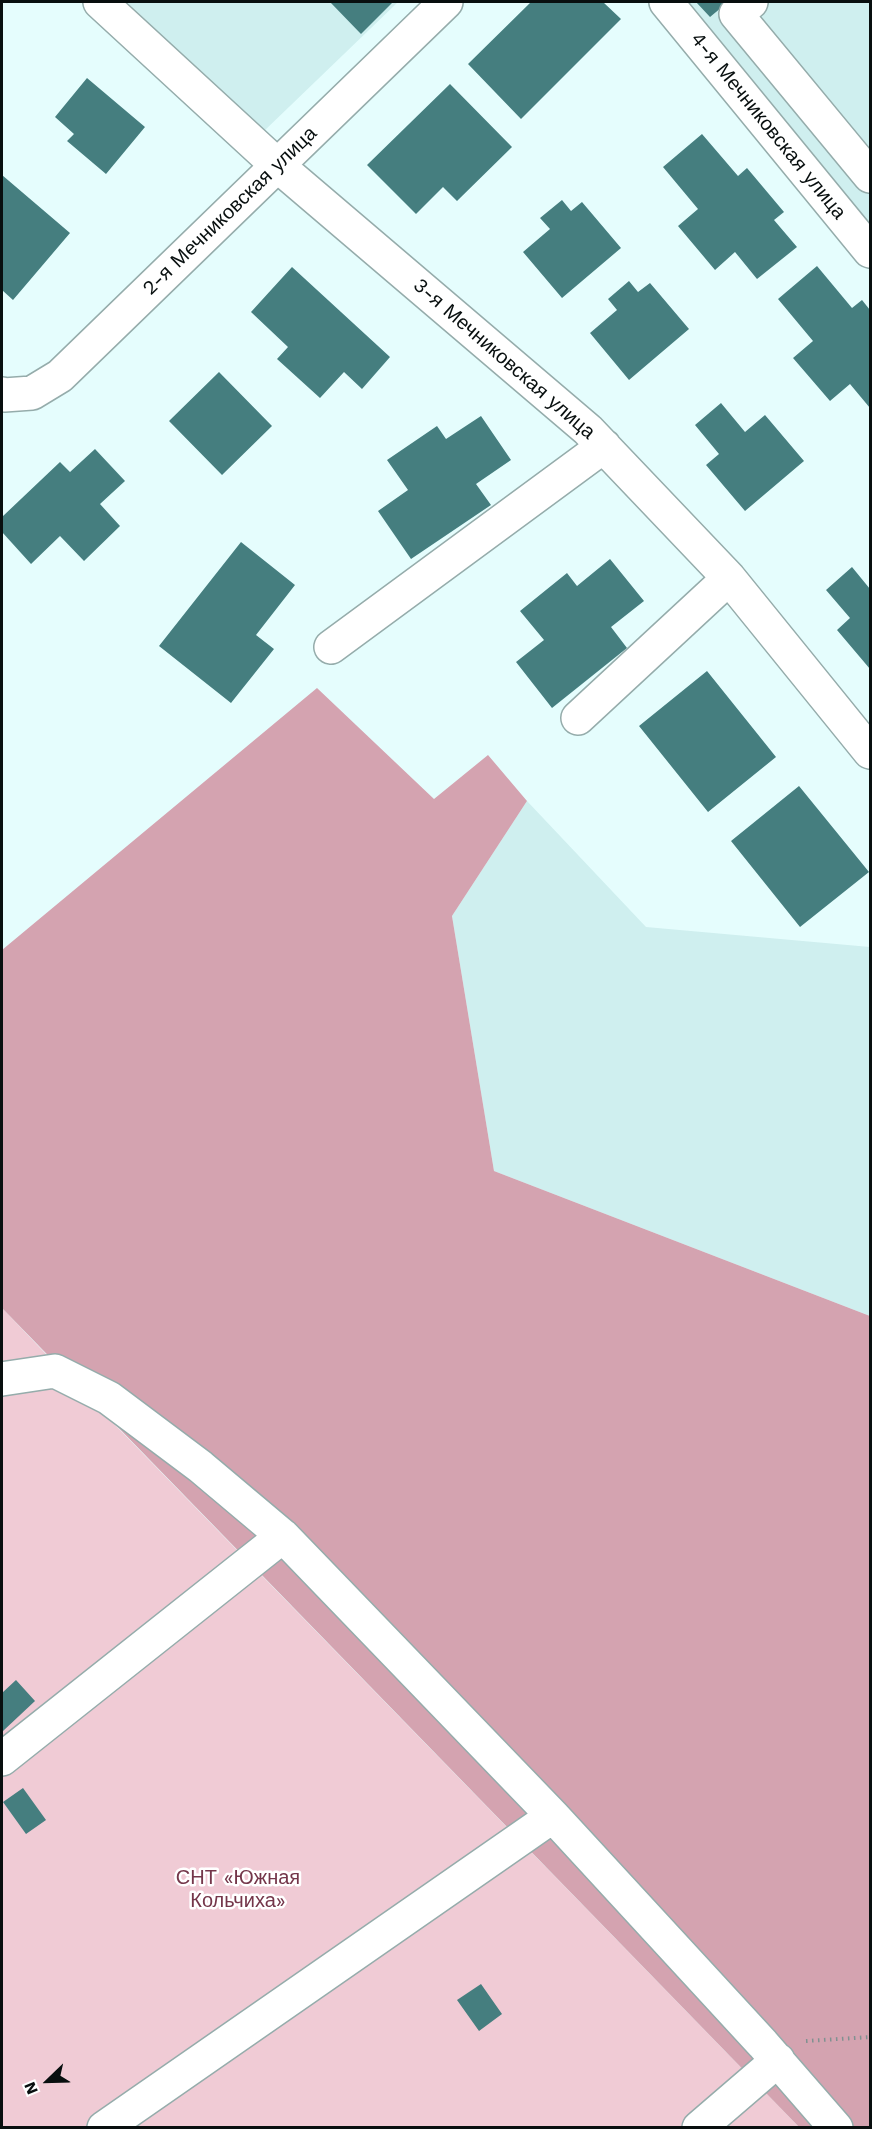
<!DOCTYPE html>
<html>
<head>
<meta charset="utf-8">
<style>
  body { margin:0 }
  #map { position:relative; width:872px; height:2129px; overflow:hidden; background:#e5fdfd; font-family:"Work Sans",sans-serif }
  canvas { display:block }
  .frame { position:absolute; inset:0; border:3px solid #080f0f; pointer-events:none }
  .north { position:absolute; left:18px; top:2051px; width:60px; height:60px; -webkit-text-stroke:4px #fff; paint-order:stroke; rotate:247deg; font-size:16px; font-weight:700; line-height:24px; text-align:center; color:#080f0f }
  .north::after { content:''; display:block; margin:auto; width:21px; height:27px; background:#080f0f; clip-path:polygon(50% 0,100% 100%,50% 72%,0 100%) }
</style>
</head>
<body>
<div id="map">
<canvas width="872" height="2129"></canvas>
<div class="frame"></div>
<div class="north">N</div>
</div>
<script>
const context = document.querySelector('canvas').getContext('2d');
context.lineJoin = 'round';
function paint(path, color) { context.fillStyle = color; context.fill(path, 'evenodd'); }
function trace(path, color, width, dash) { context.strokeStyle = color; context.lineWidth = width; context.lineCap = dash ? 'butt' : 'round'; context.setLineDash(dash || []); context.stroke(path); }
function drawText(font, color, halo, rows, align = 'center') {
  context.font = font + ' "Work Sans",sans-serif'; context.lineWidth = 5; context.setLineDash([]); context.textBaseline = 'middle'; context.strokeStyle = halo; context.fillStyle = color; for (const [text, x, y, turn = 0] of rows) {
    context.save(); context.translate(x, y); context.rotate((+turn || 0) * Math.PI / 180); context.textAlign = isNaN(turn) ? turn : align; if (halo) context.strokeText(text, 0, 0); context.fillText(text, 0, 0); context.restore();
  }
}
paint(new Path2D(`
  M127 2H398L263 132Z
  M685 2H870V228Z
  M527 801 646 927 870 947V1316L494 1171 452 916Z`), '#cfefef');
paint(new Path2D(`
  M2 1308 45 1353 799 2127H2Z`), '#f0cbd5');
paint(new Path2D(`
  M317 688 434 799 488 755 527 801 452 916 494 1171 870 1316V2127H799L2 1308V950Z`), '#d4a3b0');
paint(new Path2D(`
  M330 2H393L361 34Z
  M531 2H603L621 19 521 119 468 64Z
  M696 2H728L710 17Z
  M87 78 145 127 106 174 67 141 74 134 55 117Z
  M450 84 512 147 457 201 443 187 416 214 367 165Z
  M702 134 738 176 747 168 784 212 774 220 797 247 757 279 735 252 715 270 678 226 698 209 663 167Z
  M2 175 70 233 13 300 2 290Z
  M562 200 571 211 582 202 621 248 562 298 523 252 550 229 540 218Z
  M817 266 852 308 862 300 870 310V408L850 384 830 401 793 358 813 341 778 299Z
  M292 267 390 357 362 389 344 372 320 398 277 359 288 347 251 312Z
  M629 281 638 292 650 283 689 329 629 380 590 333 617 310 608 299Z
  M219 372 272 426 222 475 169 421Z
  M721 403 745 432 765 415 804 461 745 511 706 465 719 454 695 425Z
  M481 416 511 460 476 484 491 505 411 559 378 511 408 490 387 460 437 426 446 439Z
  M95 449 125 481 100 504 120 526 84 561 60 536 31 564 2 532V517L60 462 70 472Z
  M241 542 295 585 256 635 274 649 231 703 159 646Z
  M610 559 644 601 611 627 627 648 552 708 516 662 544 640 520 611 567 573 577 586Z
  M852 567 870 589V669L837 630 850 618 826 590Z
  M707 671 776 757 708 812 639 726Z
  M799 786 869 872 800 927 731 841Z
  M16 1680 35 1701 3 1731 2 1693Z
  M23 1788 46 1820 26 1834 3 1802Z
  M481 1984 502 2014 479 2031 457 2000Z`), '#457e7f');
const minor = new Path2D(`
  M100 2 277 165 588 430 729 578 870 752
  M666 2 870 251
  M751 2 736 14 870 176
  M2 394 4 395 32 393 60 376 446 2
  M331 647 604 446
  M578 718 729 578
  M2 1379 55 1371 109 1398 201 1467 283 1536 553 1816 763 2044 836 2128
  M2 1759 283 1536
  M104 2128 553 1816
  M699 2128 778 2060`);
trace(minor, '#95acab', 36);
trace(new Path2D(`
  M806 2041 870 2037`), '#809191', 4, [1.5, 4.5]);
trace(minor, '#fff', 33);
drawText('20px', '#080f0f', '#fff', [
  ["4-я Мечниковская улица",768,126,51],
  ["2-я Мечниковская улица",230,211,-44],
  ["3-я Мечниковская улица",504,359,41]
]);
drawText('20px', '#74364a', '#fff', [
  ["СНТ «Южная",238,1878],
  ["Кольчиха»",238,1901]
]);
</script>
</body>
</html>
